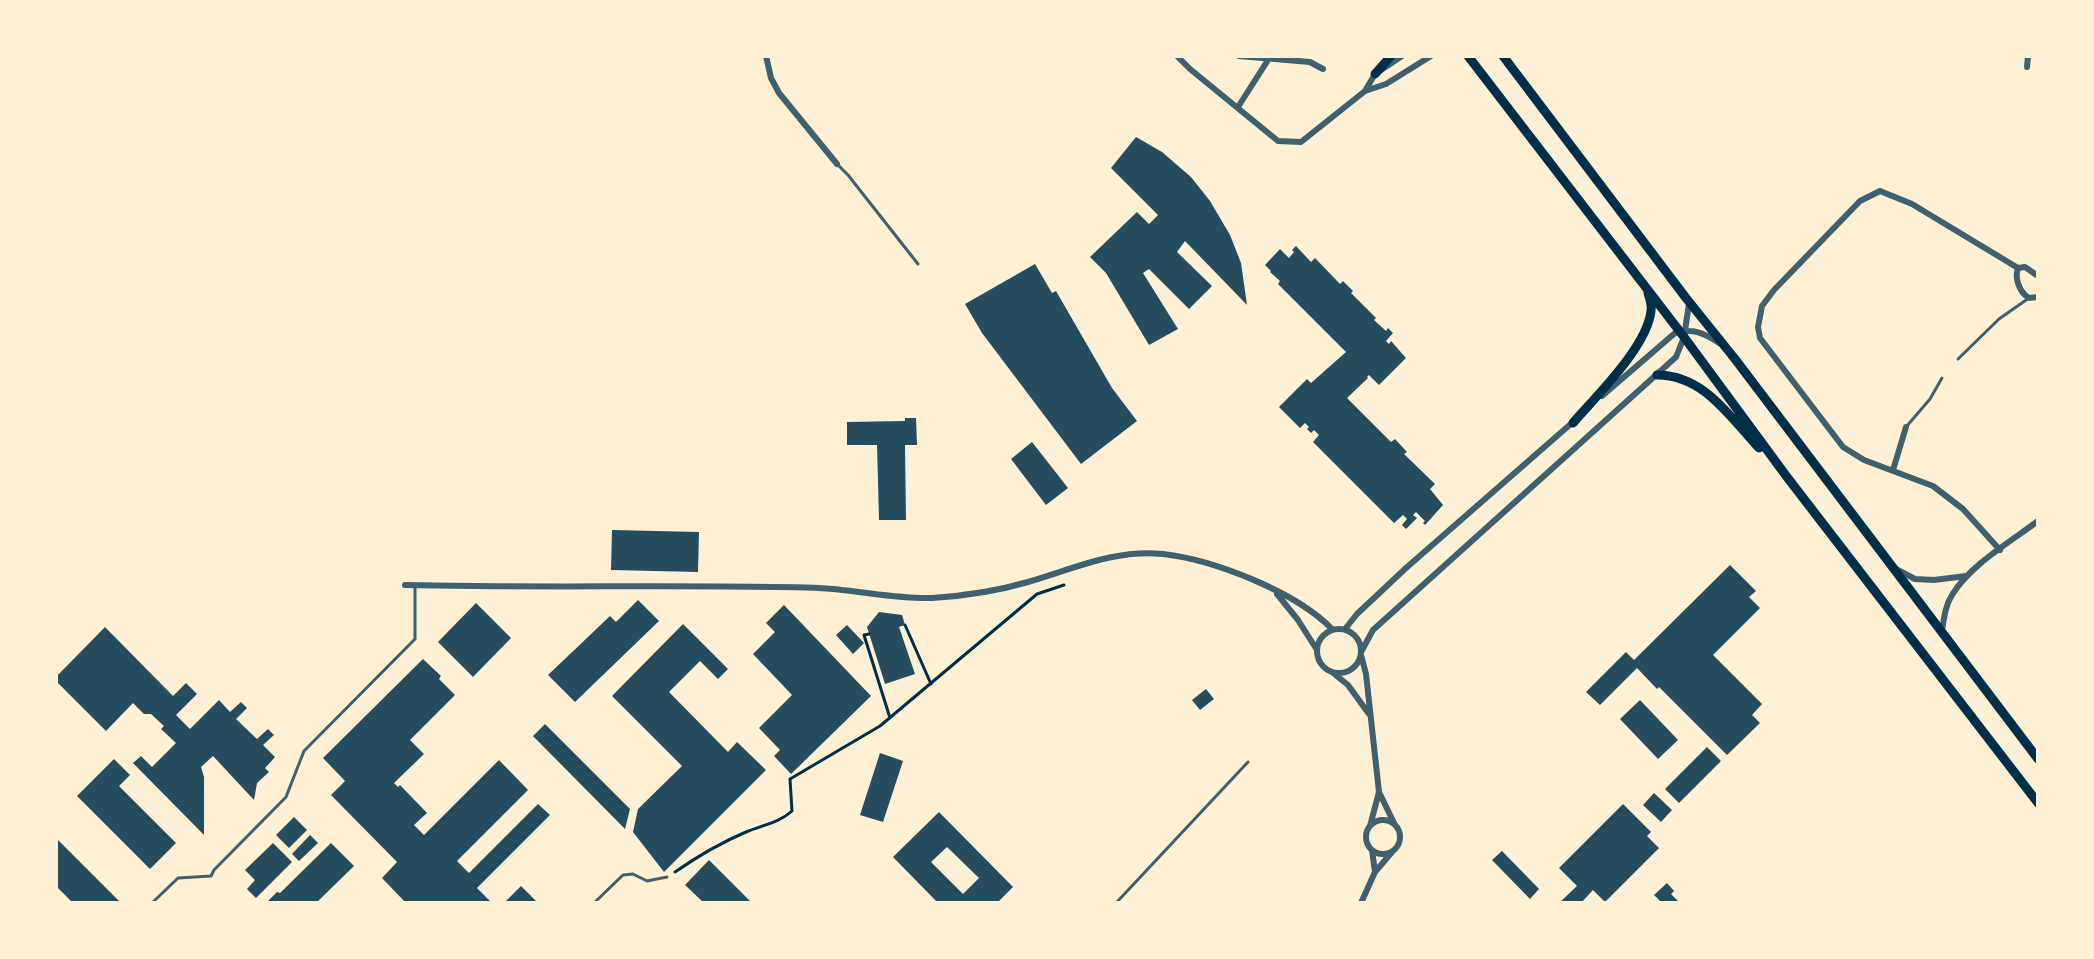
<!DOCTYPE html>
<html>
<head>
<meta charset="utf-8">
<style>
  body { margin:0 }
  #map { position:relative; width:2094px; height:959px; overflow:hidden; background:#fdf0d5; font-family:Montserrat,sans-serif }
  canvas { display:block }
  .frame { position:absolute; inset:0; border:58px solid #fdf0d5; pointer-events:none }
</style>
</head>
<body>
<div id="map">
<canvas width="2094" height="959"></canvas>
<div class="frame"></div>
</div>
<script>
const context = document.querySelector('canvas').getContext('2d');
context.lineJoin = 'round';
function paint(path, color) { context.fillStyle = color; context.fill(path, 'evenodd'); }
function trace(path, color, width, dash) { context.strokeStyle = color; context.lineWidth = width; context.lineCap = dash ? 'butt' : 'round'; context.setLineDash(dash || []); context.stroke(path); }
paint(new Path2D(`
  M1136 137 1162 152 1191 177 1210 201 1230 235 1241 263 1247 305 1185 241 1177 252 1212 286 1189 309 1149 269 1143 273 1178 329 1149 345 1106 273 1090 257 1137 212 1149 224 1158 215 1111 168Z
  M1296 246 1311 262 1315 258 1340 284 1343 281 1353 291 1351 293 1376 318 1374 320 1386 331 1388 328 1393 333 1386 341 1389 344 1391 341 1406 358 1379 385 1369 375 1367 377 1368 378 1347 398 1391 442 1395 439 1407 452 1404 454 1435 484 1430 489 1443 505 1425 525 1423 523 1425 521 1416 512 1413 515 1417 518 1406 529 1402 525 1407 519 1403 515 1394 523 1313 442 1319 435 1314 430 1311 433 1307 429 1309 427 1305 423 1300 428 1279 407 1307 379 1311 383 1346 352 1278 284 1280 281 1270 272 1271 271 1265 265 1280 249 1289 258 1294 252 1292 250Z
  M1035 264 1052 293 1056 291 1112 388 1137 421 1081 464 982 333 965 304Z
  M905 418H916L917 445H905L906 520H879L877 445H847V422L905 421Z
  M1032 442 1068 488 1046 505 1011 459Z
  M612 530 699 532 698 572 611 570Z
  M1730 565 1756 591 1749 597 1760 608 1713 655 1762 704 1752 715 1760 723 1727 755 1659 687 1657 689 1637 668 1600 705 1586 692 1626 652 1634 660Z
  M638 600 659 621 575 702 548 675 610 616 616 622Z
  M476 603 511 638 473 677 438 642Z
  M784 605 871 696 791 774 774 756 780 750 759 728 792 695 753 654 775 632 766 623Z
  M879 612 902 615 905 625 899 627 915 674 885 684 867 627Z
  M683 624 728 669 718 679 700 661 669 692 728 752 737 742 766 770 664 872 633 832 638 809 682 766 612 696Z
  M847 625 864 643 853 654 836 635Z
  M105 627 173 696 186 683 197 694 176 715 190 729 219 700 230 712 241 702 247 708 236 719 257 739 268 729 274 735 263 745 275 757 265 768 269 772 257 783 254 800 213 756 201 767 204 777V835L133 763 141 756 152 767 176 743 161 729 164 726 151 714H144L133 703 106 731 56 681V677Z
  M423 659 441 676 439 679 455 695 410 740 424 754 394 783 398 787 400 785 427 813 414 825 424 835 499 760 528 790 457 861 469 873 538 804 550 815 477 888 492 903H406L382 878 397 862 331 795 345 781 323 758Z
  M1206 689 1214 699 1200 710 1192 700Z
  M1640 700 1678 740 1658 759 1620 719Z
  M545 724 630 809 625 829 533 736Z
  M1707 747 1721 761 1679 803 1665 789Z
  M880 753 903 761 883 822 860 815Z
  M114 759 130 775 119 786 176 843 150 869 77 796Z
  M1654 793 1672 810 1661 822 1643 805Z
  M1623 804 1651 832 1647 836 1659 848 1605 902 1593 890 1581 903H1559L1577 886 1559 868Z
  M939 812 1013 887 997 903H938L893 857ZM947 847 979 878 963 894 931 862Z
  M294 817 307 830 289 848 276 835Z
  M310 835 318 843 299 861 292 854Z
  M56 838 121 903H73L56 886Z
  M273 843 292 862 256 898 247 889 255 880 245 870Z
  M331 843 354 866 316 903H266L277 892 280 893Z
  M1502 851 1539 889 1530 899 1492 860Z
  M709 860 752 903H704L685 885Z
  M1667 883 1674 891 1671 894 1680 903H1662L1654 895Z
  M521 886 538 903H504Z`), '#264d5e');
trace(new Path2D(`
  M905 625 931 684
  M869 634 864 635 890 718
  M675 872C698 856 720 843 746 832 762 825 779 823 792 811L790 779 880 726 1037 594 1064 585`), '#003049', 3);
trace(new Path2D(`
  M837 164 848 175 918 264
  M1958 359 1999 319 2029 298
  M1906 427 1930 399 1942 378
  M152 903 178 878 211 876 214 870 286 797 304 751 415 639V586
  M594 903 623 875 633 874 647 881 667 877
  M1116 903 1248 762`), '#3f606c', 3);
trace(new Path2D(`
  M766 56 771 78 779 93 837 164
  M1177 56 1190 69 1278 141 1301 142 1365 91 1386 84 1431 56
  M1239 56 1310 62 1323 69
  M2027 67 2028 56
  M1365 91 1375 74 1402 56
  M1238 107 1268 60
  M2018 268C2014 278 2020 293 2029 298L2038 297
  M1602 396 1675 333C1693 328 1704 333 1719 343
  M1893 470 1906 427
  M2000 550 1963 509 1933 486 1864 460 1843 447 1760 338 1758 327 1762 306 1774 290 1860 201 1880 191 1912 204 2018 268 2025 267 2038 276
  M1896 569 1915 579 1934 580 1966 576
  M405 585C528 588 652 585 775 587 797 587 820 587 842 590 872 593 902 599 932 598 964 596 997 591 1028 582 1073 569 1115 549 1163 554 1215 560 1296 592 1332 629
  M1277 594 1298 620 1317 650
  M1317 651a22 22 0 1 1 44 0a22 22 0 1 1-44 0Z
  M1345 629 1357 614 1406 568 1573 422
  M1942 631C1944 619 1945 606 1952 595 1970 565 2010 542 2038 521
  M1361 652 1373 630 1676 357 1684 337 1689 304
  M1361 655 1366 674 1379 792 1394 823
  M1332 672 1348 685 1369 714
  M1366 837a17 17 0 1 1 34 0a17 17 0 1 1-34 0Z
  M1370 826 1379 792
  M1372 850 1375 872
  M1361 903 1375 872 1392 852`), '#3f606c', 6);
trace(new Path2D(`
  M1468 56 1684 337 1787 477 2038 803
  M1503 56 1686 298 1735 359 2038 759
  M1375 74 1391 56
  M1657 375C1704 375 1730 417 1759 448
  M1573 423C1596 396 1647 347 1651 311 1652 305 1650 299 1648 293`), '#003049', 9);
</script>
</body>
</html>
